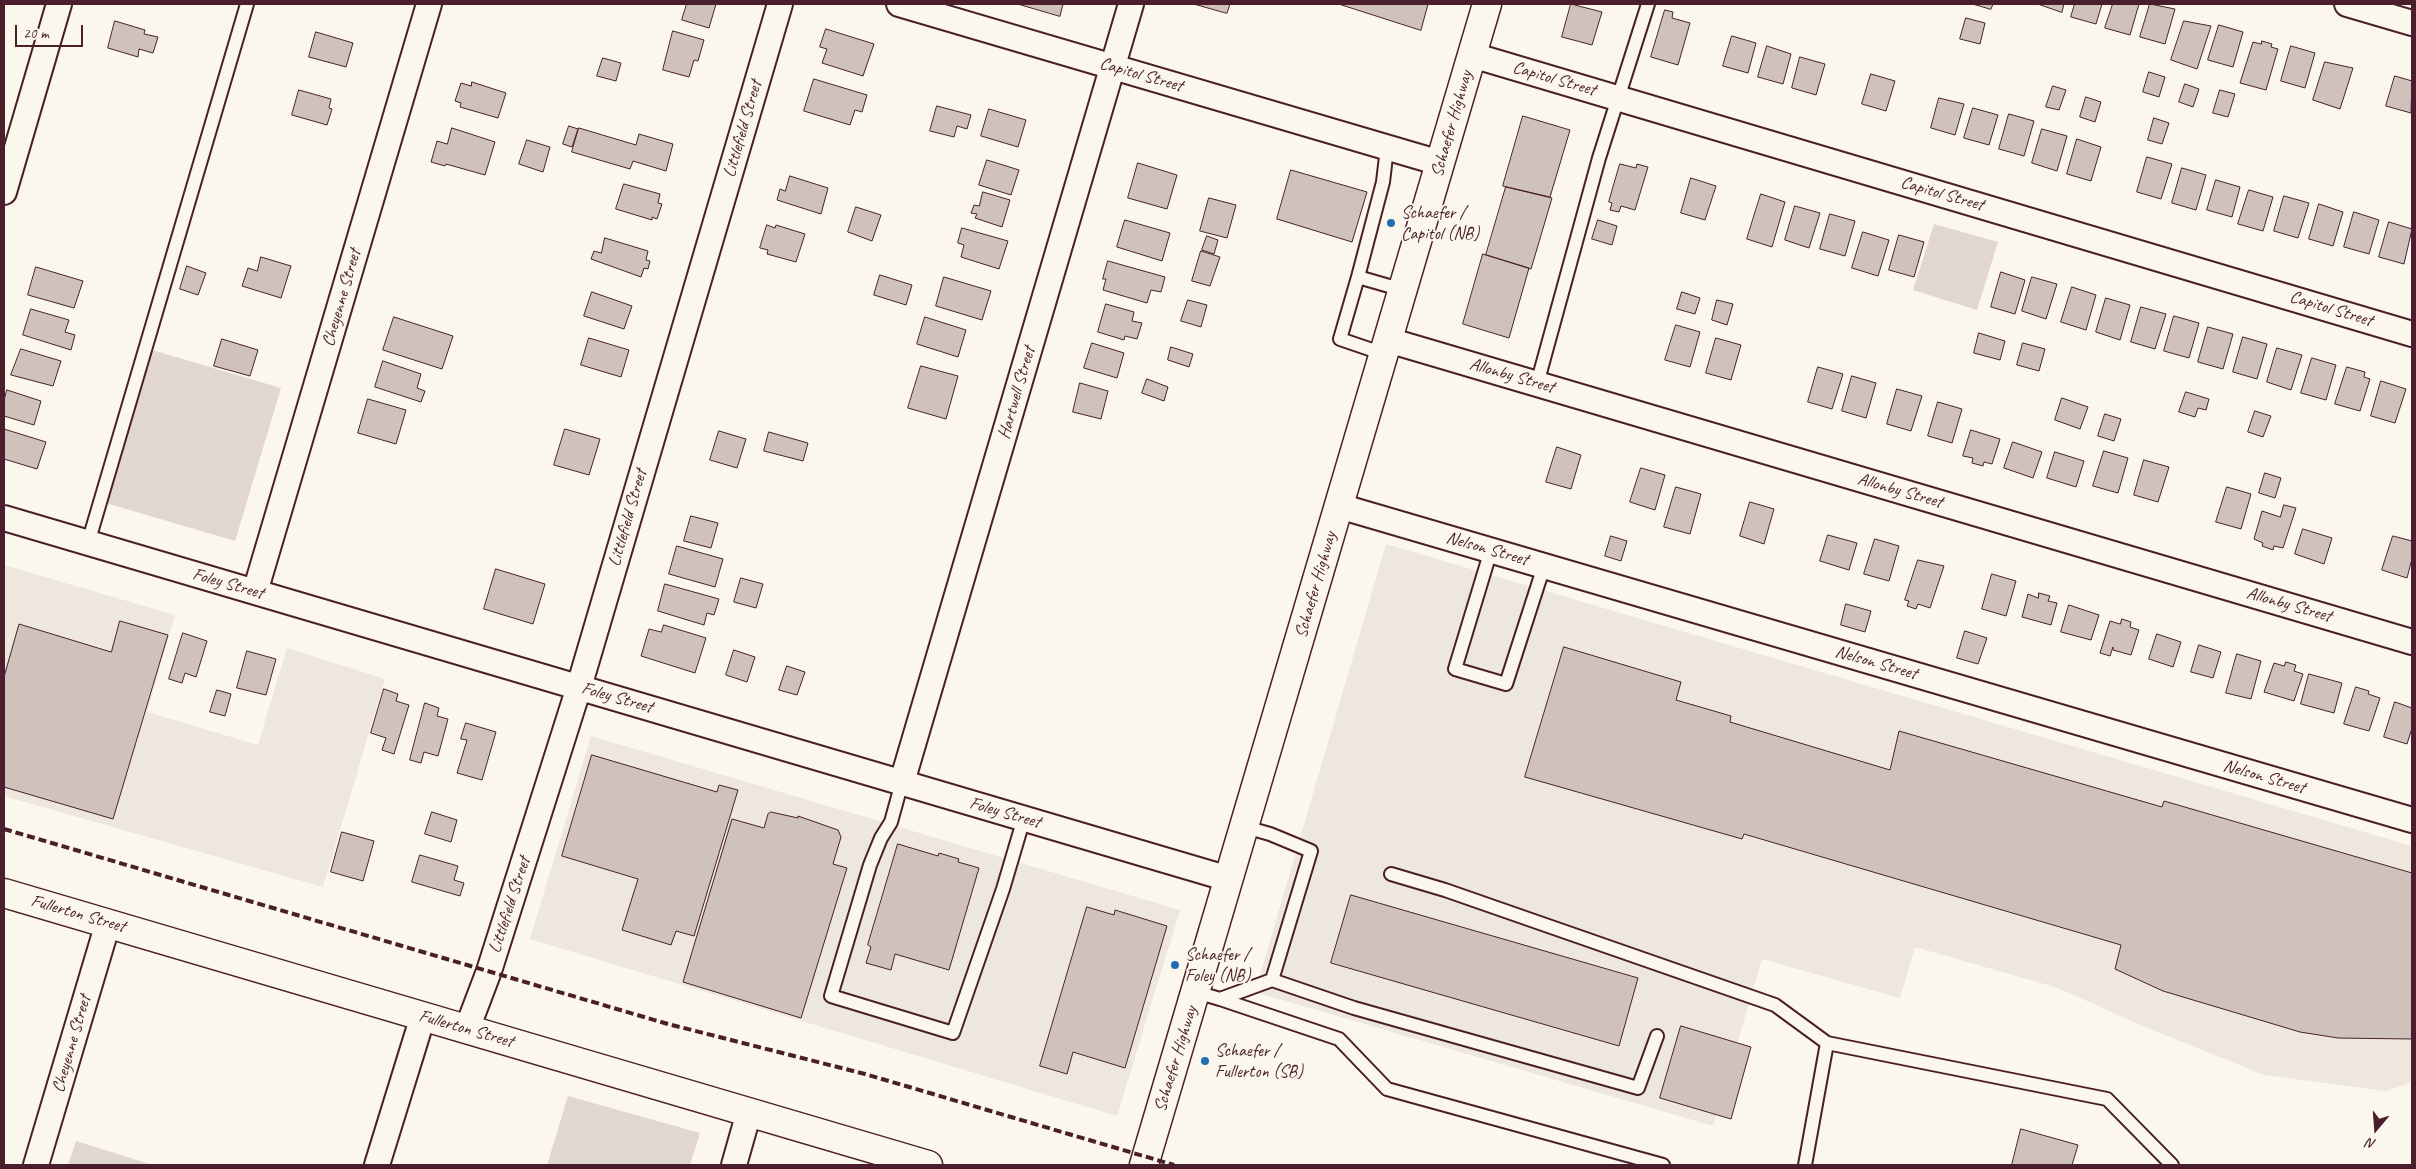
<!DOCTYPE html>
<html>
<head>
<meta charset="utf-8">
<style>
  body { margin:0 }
  #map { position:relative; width:2416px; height:1169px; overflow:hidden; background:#fbf7ec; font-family:Caveat,sans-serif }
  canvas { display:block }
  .frame { position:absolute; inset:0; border:5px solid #4a1f2b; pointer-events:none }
  .north { position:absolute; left:2351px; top:1104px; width:50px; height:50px; -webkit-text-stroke:4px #fbf7ec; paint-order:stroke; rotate:198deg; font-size:14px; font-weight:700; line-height:20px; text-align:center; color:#4a1f2b }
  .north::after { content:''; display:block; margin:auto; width:18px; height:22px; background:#4a1f2b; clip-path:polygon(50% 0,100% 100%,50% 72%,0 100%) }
  .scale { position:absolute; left:15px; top:25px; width:68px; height:22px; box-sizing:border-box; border:2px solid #4a1f2b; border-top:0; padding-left:6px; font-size:15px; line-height:18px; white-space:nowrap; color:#4a1f2b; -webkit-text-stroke:4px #fbf7ec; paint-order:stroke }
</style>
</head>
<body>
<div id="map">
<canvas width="2416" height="1169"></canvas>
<div class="frame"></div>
<div class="north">N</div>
<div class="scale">20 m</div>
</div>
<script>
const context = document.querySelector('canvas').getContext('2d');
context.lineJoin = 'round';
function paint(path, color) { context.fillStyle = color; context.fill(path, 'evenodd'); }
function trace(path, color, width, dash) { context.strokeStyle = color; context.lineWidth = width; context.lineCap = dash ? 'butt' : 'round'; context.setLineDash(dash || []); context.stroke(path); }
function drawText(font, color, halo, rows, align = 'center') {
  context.font = font + ' Caveat,sans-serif'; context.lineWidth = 4; context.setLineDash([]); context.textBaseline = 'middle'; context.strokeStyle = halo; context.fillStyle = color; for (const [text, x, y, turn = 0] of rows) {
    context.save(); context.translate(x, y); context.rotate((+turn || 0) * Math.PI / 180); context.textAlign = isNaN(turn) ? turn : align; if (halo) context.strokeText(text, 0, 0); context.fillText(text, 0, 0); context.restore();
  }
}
paint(new Path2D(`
  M1386 544 2412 846V1082L2386 1091 2264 1075 2145 1027 2058 988 1915 947 1900 998 1762 959 1713 1126 1255 992Z
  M4 565 175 615 147 712 258 745 287 648 385 679 323 887 4 796Z
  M591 736 1180 910 1117 1116 530 939Z`), '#eee7de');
paint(new Path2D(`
  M1934 224 1998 242 1977 310 1913 290Z
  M152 350 281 388 235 541 106 503Z
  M568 1096 700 1133 690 1165H547Z
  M76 1141 153 1165H68Z`), '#e2d7d0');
const building = new Path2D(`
  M687 4H716L709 28 682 20Z
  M1018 4H1063L1060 16Z
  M1194 4H1230L1227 13Z
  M1339 4H1428L1421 30Z
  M1571 4 1602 12 1592 45 1562 37Z
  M1973 4H1993L1991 9Z
  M2038 4H2064L2062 12Z
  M2075 4H2102L2096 24 2071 17Z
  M2113 4H2139L2130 35 2105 28Z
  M2150 4 2175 9 2165 44 2140 37Z
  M1665 10 1673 12 1672 18 1690 23 1678 65 1651 57Z
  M1966 18 1985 23 1980 44 1960 39Z
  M115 21 145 30 144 34 158 37 153 53 139 49 138 57 108 48Z
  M2184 21 2211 26 2197 69 2171 60Z
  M2219 25 2243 32 2233 67 2208 60Z
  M826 29 874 44 863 76 822 63 827 49 820 47Z
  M673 31 704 40 698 61 694 60 689 77 663 70Z
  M316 32 353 43 346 67 309 57Z
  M1732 36 1756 43 1748 73 1723 66Z
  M2262 41 2272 44 2271 47 2278 49 2266 90 2240 83 2253 42 2261 44Z
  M1767 46 1791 54 1783 84 1758 77Z
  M2291 46 2315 53 2305 88 2281 81Z
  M1800 57 1825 64 1816 95 1792 88Z
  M603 58 621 63 616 81 597 76Z
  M2325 62 2353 68 2340 109 2313 100Z
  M2149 72 2165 77 2159 97 2143 92Z
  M1871 74 1895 81 1886 111 1862 104Z
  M2395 76 2412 81 2411 113 2386 106Z
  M814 79 867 95 862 112 855 110 850 125 804 111Z
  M472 82 506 93 498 118 460 107 461 103 455 101 461 83 471 86Z
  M2185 84 2199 89 2193 107 2179 102Z
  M2053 86 2066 90 2059 110 2046 107Z
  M299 90 331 99 329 108 332 109 327 125 292 115Z
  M2220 90 2235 94 2228 117 2213 113Z
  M2086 97 2101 102 2095 122 2080 117Z
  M1939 98 1964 104 1955 135 1931 128Z
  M937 106 971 115 967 129 957 126 954 137 930 131Z
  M1973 108 1998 115 1989 145 1964 138Z
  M989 109 1026 120 1018 147 981 136Z
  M2009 114 2034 121 2024 156 1999 149Z
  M1523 116 1570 130 1550 197 1503 186Z
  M2154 118 2169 123 2162 144 2148 140Z
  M569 126 578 129 572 147 563 144Z
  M452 128 495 142 485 175 446 164 445 166 431 162 437 141 447 144Z
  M579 128 636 145 639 134 673 144 666 171 633 161 630 169 572 152Z
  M2042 129 2067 136 2057 171 2032 163Z
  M2077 139 2101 147 2091 181 2067 174Z
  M527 140 550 147 543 172 519 164Z
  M2147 157 2172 164 2161 199 2137 192Z
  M987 160 1019 170 1011 195 979 185Z
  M1138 163 1177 175 1167 209 1128 198Z
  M1620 164 1636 168 1637 164 1648 167 1635 210 1621 206 1619 212 1610 210 1612 203 1609 202Z
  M2182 168 2206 175 2196 210 2172 203Z
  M1291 170 1367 192 1352 242 1277 219Z
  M790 176 828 188 821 214 777 200 780 189 785 191Z
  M1691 178 1716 186 1705 220 1681 213Z
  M2216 180 2240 187 2232 217 2207 210Z
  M624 184 660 194 658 203 662 204 657 219 652 217V220L616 209Z
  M1506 187 1552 198 1531 269 1486 255Z
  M2249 190 2273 197 2263 231 2238 224Z
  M983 192 1010 200 1002 227 975 218 977 214 971 213 974 205 979 206Z
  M1761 194 1785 202 1772 247 1747 239Z
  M2284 196 2309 203 2298 238 2274 231Z
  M1209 198 1236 205 1227 238 1200 231Z
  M2319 204 2343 212 2333 246 2309 239Z
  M1795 206 1820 213 1809 248 1785 240Z
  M856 207 881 215 872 241 848 232Z
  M2354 212 2379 220 2369 254 2344 247Z
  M1830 214 1855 221 1845 256 1820 249Z
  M1125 220 1170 233 1162 261 1117 247Z
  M1598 220 1617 226 1612 245 1592 239Z
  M2389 222 2412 229 2404 264 2379 257Z
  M767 225 775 228 776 225 805 234 796 262 767 254 768 250 760 248Z
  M962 228 1008 241 999 269 961 257 964 245 958 243Z
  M1863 232 1889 240 1878 276 1852 268Z
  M1899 235 1924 242 1914 277 1889 270Z
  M1207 236 1218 240 1214 254 1202 250Z
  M605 238 648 251 646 260 650 261 648 269 644 268 641 277 591 259 594 251 601 253Z
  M1201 251 1220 257 1210 286 1192 281Z
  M1483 254 1529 268 1509 338 1463 324Z
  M261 257 291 266 281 298 242 286 248 268 257 271Z
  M1108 261 1165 277 1161 292 1151 290 1147 303 1103 290 1106 279H1103Z
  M187 266 206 273 198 295 180 289Z
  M36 267 83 281 74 308 28 295Z
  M2001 272 2025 280 2015 314 1991 307Z
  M880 275 912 285 906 305 874 295Z
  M944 277 991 291 982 320 936 306Z
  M2032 277 2057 284 2046 319 2022 311Z
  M2072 287 2096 295 2086 330 2061 322Z
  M592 292 632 306 624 329 584 316Z
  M1682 292 1700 298 1695 314 1677 309Z
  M2106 298 2130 305 2120 340 2096 332Z
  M1188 300 1207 305 1201 327 1181 321Z
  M1717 300 1733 304 1727 325 1712 320Z
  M1106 304 1134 312 1132 321 1142 323 1137 339 1125 336 1124 340 1098 332Z
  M2141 307 2166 314 2155 349 2131 342Z
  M31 309 69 320 65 332 75 335 71 350 23 335Z
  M2174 316 2199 323 2189 358 2164 351Z
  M394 317 453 336 442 369 383 350Z
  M925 317 966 330 958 357 917 344Z
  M1676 325 1700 332 1690 367 1665 360Z
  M2208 327 2233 334 2223 369 2198 362Z
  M1979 333 2005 341 2000 360 1974 353Z
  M2243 337 2267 344 2257 379 2233 372Z
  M589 338 629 350 621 377 581 365Z
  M1716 338 1741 345 1731 380 1706 373Z
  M222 339 258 350 250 376 214 366Z
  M1092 343 1124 353 1117 378 1084 368Z
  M2023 343 2045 349 2039 371 2017 365Z
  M1171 347 1193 354 1189 367 1168 360Z
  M2277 348 2302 355 2291 390 2267 382Z
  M21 349 61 361 53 386 11 375Z
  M2312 358 2336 365 2326 400 2301 393Z
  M383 361 421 374 417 388 425 391 421 402 375 387Z
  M921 366 958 376 946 419 908 408Z
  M1818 367 1843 374 1832 409 1808 402Z
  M2347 367 2365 372 2364 377 2370 379 2360 411 2335 404Z
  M1852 376 1876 383 1866 418 1842 411Z
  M1147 379 1168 387 1164 401 1142 393Z
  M2381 381 2406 389 2395 423 2371 416Z
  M1080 383 1108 391 1101 419 1073 412Z
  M1897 389 1922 396 1911 431 1887 424Z
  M7 390 41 401 34 425 4 416V401Z
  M2186 392 2209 399 2206 410 2198 408 2195 417 2179 412Z
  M2062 398 2088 407 2080 429 2055 420Z
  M368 399 406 410 396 444 358 433Z
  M1938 402 1962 409 1952 443 1928 436Z
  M2255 411 2271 416 2263 437 2248 432Z
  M2105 414 2121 419 2114 441 2098 436Z
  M4 429 46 442 37 469 4 459Z
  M565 429 600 439 589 475 554 465Z
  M1971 430 2000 439 1992 464 1984 462 1983 466 1972 463 1973 458 1963 456Z
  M719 431 746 439 737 468 710 460Z
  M769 432 808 443 803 461 764 451Z
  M2013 442 2042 452 2033 478 2004 468Z
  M1557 447 1581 455 1571 489 1546 482Z
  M2104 451 2128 458 2118 493 2093 486Z
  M2055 452 2084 461 2076 487 2047 478Z
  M2144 460 2169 467 2158 502 2134 495Z
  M1641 468 1665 475 1655 510 1630 502Z
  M2265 473 2281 478 2275 498 2259 493Z
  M1676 487 1701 494 1690 534 1664 527Z
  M2227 487 2251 494 2241 529 2216 522Z
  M1750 502 1774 509 1764 544 1740 536Z
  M2284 505 2296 508 2283 548 2274 546 2273 550 2262 546 2263 543 2254 539 2262 511 2280 517Z
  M691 516 718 523 711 548 684 541Z
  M2303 529 2332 538 2324 564 2295 554Z
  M1828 535 1857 543 1849 570 1820 561Z
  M1611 536 1627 541 1621 561 1605 556Z
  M2393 536 2412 541V559L2407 578 2382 570Z
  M1875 539 1899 546 1889 581 1864 574Z
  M677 546 723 559 715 587 669 574Z
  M1918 560 1944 566 1930 608 1918 604 1916 609 1907 606 1909 601 1905 600Z
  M496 569 545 584 533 624 484 609Z
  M1992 574 2016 581 2006 616 1982 609Z
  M741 578 763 584 756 608 734 602Z
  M665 584 719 599 714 615 707 613 704 625 658 611Z
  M2039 593 2050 596 2048 601 2057 603 2051 625 2022 617 2028 594 2038 598Z
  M1846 604 1871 611 1865 632 1841 625Z
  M2069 605 2099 615 2091 640 2061 632Z
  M2122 619 2131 622 2130 627 2139 630 2131 655 2113 650V647L2110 656 2100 653 2110 621 2120 624Z
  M120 621 168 635 113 819 4 787V677L19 624 111 652Z
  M664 625 706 638 695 673 641 656 649 629 661 632Z
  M1965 631 1987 638 1978 664 1957 658Z
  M183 633 207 641 196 677 185 673 182 683 169 679Z
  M2157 634 2181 642 2173 667 2149 659Z
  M2199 645 2221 652 2213 678 2191 672Z
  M1564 647 1681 682 1676 700 1731 716 1730 722 1890 770 1899 731 2162 807 2164 801 2412 873V1039L2338 1038 2300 1032 2260 1020 2163 991 2115 969 2121 945 1744 834 1742 839 1525 777Z
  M734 650 755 657 747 682 726 675Z
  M247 651 276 659 266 695 237 688Z
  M2237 654 2261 661 2251 699 2226 693Z
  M2286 662 2296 665 2294 671 2303 674 2294 701 2264 692 2274 663 2284 666Z
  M787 666 805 672 797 695 779 690Z
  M2309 674 2342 683 2334 713 2301 704Z
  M2356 687 2369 691 2368 694 2380 698 2369 731 2344 724Z
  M384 689 398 694 396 701 409 705 394 754 382 750 386 738 371 733Z
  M217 690 231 694 225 716 210 712Z
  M2395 702 2412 708V728L2407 744 2384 737Z
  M425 703 439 708 437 716 448 719 438 756 424 752 421 763 410 760Z
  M466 723 496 732 482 780 457 773 467 740 461 739Z
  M592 755 717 792 719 785 738 790 694 936 676 931 671 945 622 930 638 879 562 856Z
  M432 812 457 820 451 842 425 834Z
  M771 812 798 818V816L838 830 841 837 833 864 847 868 801 1018 683 982 732 819 764 828 768 814Z
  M342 832 374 841 363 881 331 872Z
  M898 844 938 856 939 853 959 859 958 862 979 868 949 970 895 954 891 970 866 963 871 947 868 945Z
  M420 855 458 866 454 880 464 883 460 896 412 882Z
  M1351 895 1638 978 1619 1046 1331 963Z
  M1087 907 1114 915 1115 910 1167 926 1125 1068 1073 1052 1067 1074 1040 1066Z
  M1681 1026 1751 1047 1731 1119 1660 1098Z
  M2021 1129 2078 1145 2072 1165H2012Z`);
paint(building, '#cfc2bc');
trace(building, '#4a1f2b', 1);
const lane = new Path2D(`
  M1358 277 1383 182 1387 148
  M1384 354 1340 339 1358 277 1403 290
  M1537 384 1599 158 1648 4
  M88 543 247 4
  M1491 550 1455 669 1506 684 1544 566
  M902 782 891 822 881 838 870 865 831 996 953 1033 1003 889 1024 818
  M1245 827 1270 834 1311 851 1272 980
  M1391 874 1445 890 1775 1005 1827 1043
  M1196 992 1220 999 1272 980 1354 1008 1638 1088 1657 1036
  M1220 999 1339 1039 1387 1089 1663 1165
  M1805 1165 1827 1043 2107 1099 2172 1165`);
const street = new Path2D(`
  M899 4 1440 163
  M2347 4 2412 23
  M1472 55 2412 334
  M4 192 59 4
  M1388 340 2412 642
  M1339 506 2412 820
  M4 518 1229 879
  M255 592 429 4
  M902 782 1131 4
  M467 1029 489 971 579 687 780 4
  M36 1165 108 923
  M377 1165 423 1016
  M734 1165 749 1112`);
const secondary = new Path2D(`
  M4 893 928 1165
  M1144 1165 1487 4`);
trace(lane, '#4a1f2b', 16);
trace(street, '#4a1f2b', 28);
trace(secondary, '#4a1f2b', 31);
trace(lane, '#fbf7ec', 12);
trace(street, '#fbf7ec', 24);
trace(secondary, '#fbf7ec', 28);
trace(new Path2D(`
  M4 829 668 1024 865 1074 1174 1165`), '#4a1f2b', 4, [8, 4]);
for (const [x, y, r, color] of [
  [1391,223,5,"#1f6fb2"],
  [1175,965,5,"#1f6fb2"],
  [1205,1061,5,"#1f6fb2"]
]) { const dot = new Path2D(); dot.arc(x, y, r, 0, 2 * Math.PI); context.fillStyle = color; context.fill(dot); trace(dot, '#fbf7ec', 2); }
drawText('18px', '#4a1f2b', '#fbf7ec', [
  ["Capitol Street",1141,75,16],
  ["Capitol Street",1554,79,16],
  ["Schaefer Highway",1452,124,-74],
  ["Littlefield Street",743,129,-74],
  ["Capitol Street",1942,194,16],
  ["Cheyenne Street",342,298,-74],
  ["Capitol Street",2331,309,17],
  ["Allonby Street",1512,376,16],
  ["Hartwell Street",1017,393,-74],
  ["Allonby Street",1900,491,16],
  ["Littlefield Street",628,518,-74],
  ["Nelson Street",1487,549,16],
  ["Foley Street",228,584,16],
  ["Schaefer Highway",1316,585,-74],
  ["Allonby Street",2289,605,16],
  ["Nelson Street",1876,663,16],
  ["Foley Street",617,698,16],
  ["Nelson Street",2264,777,16],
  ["Foley Street",1005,813,16],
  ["Littlefield Street",510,905,-72],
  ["Fullerton Street",78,914,16],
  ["Fullerton Street",466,1029,16],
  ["Cheyenne Street",72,1044,-74],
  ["Schaefer Highway",1176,1059,-73]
]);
drawText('18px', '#4a1f2b', '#fbf7ec', [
  ["Schaefer /",1401,213],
  ["Capitol (NB)",1401,234],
  ["Schaefer /",1185,955],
  ["Foley (NB)",1185,976],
  ["Schaefer /",1215,1051],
  ["Fullerton (SB)",1215,1072]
], 'left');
</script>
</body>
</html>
